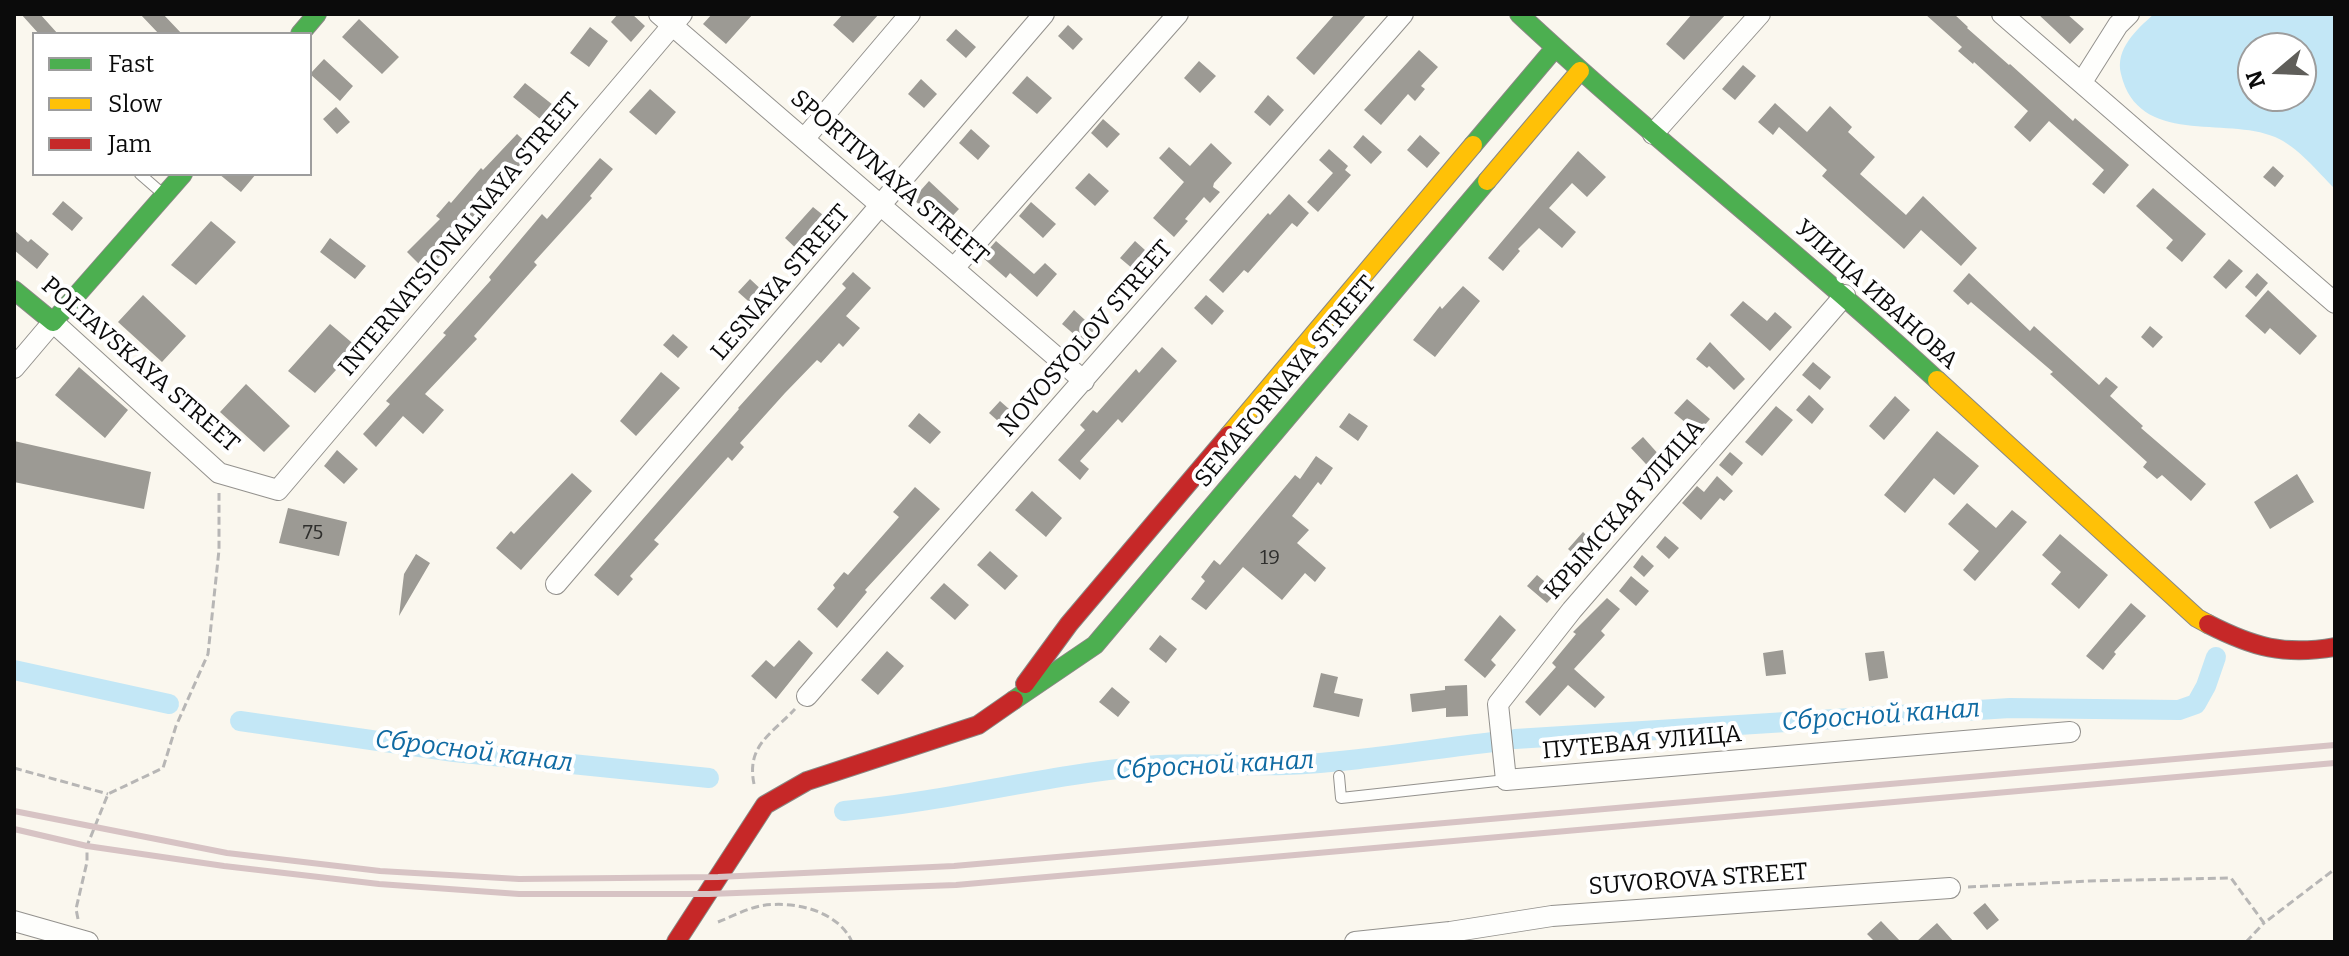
<!DOCTYPE html>
<html>
<head>
<meta charset="utf-8">
<style>
  body { margin:0 }
  #map { position:relative; width:2349px; height:956px; overflow:hidden; background:#faf7ee; font-family:Bitter,serif }
  canvas { display:block }
  .frame { position:absolute; inset:0; border:16px solid #0b0b0b; pointer-events:none }
  .legend { position:absolute; left:32px; top:32px; width:280px; height:144px; box-sizing:border-box; background:#fff; border:2px solid #9d9d9d; margin:0; padding:10px 14px; list-style:none; font-size:24px; color:#0b0b0b }
  .legend li { display:flex; align-items:center; gap:16px; height:40px }
  .legend b { width:40px; border:2px solid #9d9d9d }
  .north { position:absolute; left:2237px; top:32px; width:80px; height:80px; box-sizing:border-box; background:#fff; border:2px solid #9d9d9d; border-radius:50%; rotate:251deg; font-size:22px; font-weight:700; line-height:32px; text-align:center; color:#0b0b0b }
  .north::after { content:''; display:block; margin:auto; width:28px; height:36px; background:#5f5e5a; clip-path:polygon(50% 0,100% 100%,50% 72%,0 100%) }
</style>
</head>
<body>
<div id="map">
<canvas width="2349" height="956"></canvas>
<div class="frame"></div>
<ul class="legend">
<li><b style="height:10px;background:#4caf50"></b>Fast</li>
<li><b style="height:10px;background:#ffc107"></b>Slow</li>
<li><b style="height:10px;background:#c62828"></b>Jam</li>
</ul>
<div class="north">N</div>
</div>
<script>
const context = document.querySelector('canvas').getContext('2d');
context.lineJoin = 'round';
function paint(path, color) { context.fillStyle = color; context.fill(path, 'evenodd'); }
function trace(path, color, width, dash) { context.strokeStyle = color; context.lineWidth = width; context.lineCap = dash ? 'butt' : 'round'; context.setLineDash(dash || []); context.stroke(path); }
function drawText(font, color, halo, rows, align = 'center') {
  context.font = font + ' Bitter,serif'; context.lineWidth = 8; context.setLineDash([]); context.textBaseline = 'middle'; context.strokeStyle = halo; context.fillStyle = color; for (const [text, x, y, turn = 0] of rows) {
    context.save(); context.translate(x, y); context.rotate((+turn || 0) * Math.PI / 180); context.textAlign = isNaN(turn) ? turn : align; if (halo) context.strokeText(text, 0, 0); context.fillText(text, 0, 0); context.restore();
  }
}
paint(new Path2D(`
  M2154 14H2335V189C2317 171 2298 147 2275 137 2226 116 2138 147 2121 74 2115 49 2136 30 2154 14ZM2253 48H2301V96H2253Z`), '#c3e7f6');
trace(new Path2D(`
  M14 670 169 704
  M240 721 454 752 709 778
  M1515 739 2010 708 2179 710 2196 704 2206 686 2216 657
  M844 811C945 802 1044 775 1146 766 1192 761 1239 767 1286 765 1355 762 1424 750 1493 742`), '#c3e7f6', 20);
paint(new Path2D(`
  M21 14H40L58 34H39Z
  M140 14H163L182 34H159Z
  M618 14H632L645 26 631 42 611 22Z
  M712 14H753L726 44 703 24Z
  M843 14H879L853 43 833 25Z
  M1335 14H1367L1314 75 1296 58Z
  M1692 14H1726L1684 60 1666 44Z
  M1925 14H1954L1968 27 1967 28 2009 65 2010 64 2073 121 2075 118 2129 165 2104 194 2092 184 2104 170 2049 121 2030 142 2014 127 2028 111 1974 62 1973 64 1958 51 1962 47Z
  M2038 14H2067L2084 29 2070 44Z
  M359 19 399 57 382 74 342 37Z
  M1068 25 1083 39 1073 50 1058 36Z
  M590 27 608 41 589 67 570 53Z
  M956 29 976 47 966 58 946 40Z
  M1419 50 1438 67 1421 86 1425 89 1415 101 1408 94 1381 125 1364 110Z
  M324 59 353 86 340 101 310 74Z
  M1199 61 1216 76 1200 93 1184 78Z
  M1743 65 1756 76 1735 100 1722 89Z
  M1027 76 1052 98 1037 114 1012 93Z
  M921 79 937 94 924 108 908 94Z
  M525 83 562 112 550 127 513 97Z
  M650 89 676 112 656 135 629 112Z
  M1268 95 1284 110 1270 126 1254 112Z
  M1775 103 1807 132 1830 106 1852 127 1848 132 1875 157 1860 174 1906 215 1923 196 1977 248 1961 266 1921 230 1904 249 1822 176 1827 170 1779 127 1773 135 1758 122Z
  M336 107 350 122 337 134 323 119Z
  M1103 119 1120 134 1107 148 1091 133Z
  M971 129 990 146 978 160 959 143Z
  M517 134 534 150 518 167 516 165 427 272 407 252 440 219 436 216 449 201 451 203 481 168 483 170Z
  M1363 135 1382 152 1371 164 1353 147Z
  M1420 135 1440 153 1427 168 1407 150Z
  M1211 143 1232 163 1214 183 1213 187 1220 192 1210 203 1204 197 1185 219 1188 221 1174 237 1153 218 1184 182 1159 158 1169 147 1190 166Z
  M1329 149 1348 166 1345 170 1351 175 1318 212 1307 202 1333 173 1319 160Z
  M1578 151 1606 177 1587 197 1572 183 1549 208 1576 232 1562 248 1539 228 1518 249 1520 251 1503 271 1488 258Z
  M600 158 613 169 590 196 592 198 534 262 537 265 474 336 477 339 425 394 444 410 423 434 403 416 376 447 363 434 390 404 386 401 446 335 443 333 491 280 489 277 542 214 547 219Z
  M2273 166 2284 176 2275 187 2263 177Z
  M1089 173 1109 191 1095 206 1075 188Z
  M219 174H256L241 192Z
  M929 181 959 209 943 226 913 199Z
  M2153 188 2206 234 2182 262 2166 248 2173 240 2136 206Z
  M1289 194 1309 213 1297 227 1292 223 1248 273 1244 270 1223 293 1209 280 1268 213 1270 215Z
  M63 201 83 218 72 231 52 214Z
  M1031 202 1056 224 1043 238 1019 216Z
  M813 207 828 219 800 252 785 238Z
  M211 221 236 242 196 285 171 265Z
  M14 230 28 242 31 239 49 254 37 269 14 250Z
  M330 238 366 266 355 279 320 252Z
  M996 241 1034 274 1045 263 1057 274 1037 297 1010 273 1006 278 982 257Z
  M1135 241 1155 259 1140 275 1120 258Z
  M2229 259 2243 271 2226 289 2213 277Z
  M853 272 871 288 846 316 860 328 843 347 839 343 821 363 817 360 785 393 740 443 744 447 732 461 728 457 654 540 659 544 630 576 633 579 618 596 594 575 739 409 738 408 846 288 842 284Z
  M1969 273 2030 331 2034 326 2099 385 2106 377 2118 387 2110 396 2143 426 2141 428 2206 484 2191 501 2162 475 2157 479 2143 467 2147 462 2050 374 2053 372 1971 302 1968 305 1953 291Z
  M2257 273 2268 283 2256 297 2245 287Z
  M750 279 766 294 755 307 738 292Z
  M1463 286 1480 301 1435 357 1413 340 1440 306 1442 309Z
  M2268 290 2317 336 2300 355 2270 328 2265 334 2245 316Z
  M143 295 186 336 162 362 118 322Z
  M1206 295 1224 311 1212 325 1194 308Z
  M1743 301 1767 321 1775 312 1792 327 1770 351 1730 315Z
  M1074 310 1095 329 1083 342 1062 324Z
  M330 324 357 347 315 393 288 371Z
  M2150 326 2163 337 2153 348 2141 337Z
  M673 334 688 347 678 358 663 345Z
  M1710 342 1745 379 1734 390 1709 366 1707 368 1696 359Z
  M1162 347 1177 361 1122 423 1118 419 1080 461 1089 469 1080 480 1058 460 1085 430 1080 425 1093 410 1097 413 1136 369 1139 373Z
  M1813 362 1831 377 1820 390 1802 375Z
  M79 367 128 410 105 438 55 395Z
  M661 372 680 388 636 436 620 421Z
  M246 384 290 426 264 452 220 412Z
  M1809 395 1824 409 1812 424 1796 410Z
  M1895 396 1910 410 1884 440 1869 426Z
  M1687 399 1710 419 1698 433 1674 413Z
  M1000 401 1018 417 1007 429 989 413Z
  M1776 406 1793 420 1762 456 1745 442Z
  M919 413 941 432 930 444 908 426Z
  M1349 413 1368 426 1358 441 1339 427Z
  M1937 431 1979 466 1954 495 1934 478 1905 513 1884 495Z
  M1643 437 1670 467 1659 478 1631 448Z
  M14 441 151 472 144 509 14 482Z
  M337 450 358 469 344 484 324 466Z
  M1730 452 1743 463 1732 476 1719 465Z
  M1316 456 1333 468 1321 485 1318 482 1292 516 1309 530 1297 543 1326 568 1315 582 1305 573 1282 600 1243 567 1206 610 1191 599 1205 581 1201 577 1214 560 1220 565 1295 475 1300 479Z
  M572 473 592 491 521 570 496 548 511 531 514 534Z
  M2297 474 2314 502 2270 529 2254 502Z
  M1717 476 1733 491 1724 501 1720 498 1701 520 1682 503 1697 486 1704 492Z
  M915 487 940 509 865 590 867 592 837 628 817 609 835 588 833 585 844 572 848 575 899 517 893 512Z
  M1032 491 1062 518 1046 537 1015 510Z
  M1967 503 1996 528 2012 510 2027 522 1975 581 1963 570 1979 551 1948 524Z
  M288 508 347 522 339 556 279 543Z
  M1583 532 1601 549 1586 565 1568 549Z
  M2060 534 2108 575 2079 609 2051 584 2061 572 2042 555Z
  M1665 536 1679 548 1669 559 1656 547Z
  M990 551 1018 576 1005 590 977 565Z
  M416 554 430 563 399 616 404 574Z
  M1642 555 1654 566 1644 577 1633 567Z
  M1537 575 1557 592 1547 603 1527 586Z
  M1631 576 1649 591 1636 606 1619 591Z
  M944 583 969 605 955 620 930 598Z
  M1607 598 1620 609 1601 631 1605 635 1574 669 1605 697 1595 708 1568 685 1540 716 1525 702 1556 667 1552 663 1576 634 1573 632Z
  M2131 603 2146 616 2114 652 2116 654 2103 670 2086 656Z
  M1500 615 1516 630 1491 660 1496 665 1485 678 1464 660Z
  M1160 635 1177 649 1166 663 1149 649Z
  M799 640 813 653 776 699 751 676 766 660 774 667Z
  M1783 650 1786 674 1766 676 1763 653Z
  M887 651 904 666 878 695 861 680Z
  M1884 651 1888 678 1869 681 1865 653Z
  M1321 673 1338 677 1334 693 1363 699 1359 717 1313 707Z
  M1467 685 1468 716 1446 717V708L1412 712 1410 694 1445 690V686Z
  M1112 687 1130 702 1118 717 1099 702Z
  M1985 903 1999 920 1987 930 1973 913Z
  M1881 921 1901 942H1875L1867 934Z
  M1937 923 1954 942H1916Z`), '#9c9a94');
const lane = new Path2D(`
  M140 174 163 194
  M1339 776 1341 798 1506 780`);
const street = new Path2D(`
  M659 14 1084 381
  M2002 14 2335 303
  M2082 82 2118 25 2129 14
  M1653 134 1760 14
  M804 139 910 14
  M954 268 1178 14
  M1845 295 1572 610 1498 704 1506 780 2070 732
  M14 368 53 322 219 473 278 490 682 14
  M556 584 1044 14
  M807 696 1403 14
  M14 921 88 942
  M1355 942 1450 932 1552 916 1950 888`);
const fast = new Path2D(`
  M1519 14C1654 140 1801 254 1937 380
  M300 34 317 14
  M1473 145 1555 48
  M14 290 53 322 183 174
  M1014 700 1095 645 1487 181`);
const slow = new Path2D(`
  M1487 181 1580 71
  M1937 380 2197 618 2208 624
  M1229 435 1473 145`);
const jam = new Path2D(`
  M2208 624C2253 647 2284 656 2335 647
  M1025 684 1069 624 1229 435
  M676 942 765 805 807 781 978 725 1014 700`);
trace(lane, '#93918d', 12);
trace(street, '#93918d', 22);
trace(fast, '#898884', 20);
trace(slow, '#898884', 20);
trace(jam, '#898884', 20);
trace(new Path2D(`
  M14 768 108 794
  M754 784C746 745 772 734 795 709
  M1968 887 2089 881 2231 878 2264 923 2335 869
  M78 919 76 909 87 862V846L108 794 163 768 176 726 208 654 219 550V493
  M718 922C731 917 746 909 760 906 792 900 838 910 852 942
  M2246 942 2264 923`), '#b7b6b5', 3, [8, 4]);
trace(lane, '#fefefc', 10);
trace(street, '#fefefc', 20);
trace(fast, '#4caf50', 18);
trace(slow, '#ffc107', 18);
trace(jam, '#c62828', 18);
trace(new Path2D(`
  M14 811 227 853 380 871 519 879 718 877 954 866 2335 745
  M14 829 87 846 224 866 379 884 519 894H709L956 885 2335 763`), '#d7c3c4', 6);
drawText('20px', '#2f2f2d', null, [
  ["75",313,533],
  ["19",1270,558]
]);
drawText('24px', '#0b0b0b', '#fff', [
  ["SPORTIVNAYA STREET",889,178,41],
  ["INTERNATSIONALNAYA STREET",460,235,-50],
  ["LESNAYA STREET",781,283,-49],
  ["УЛИЦА ИВАНОВА",1876,295,42],
  ["NOVOSYOLOV STREET",1086,339,-49],
  ["POLTAVSKAYA STREET",140,365,41],
  ["SEMAFORNAYA STREET",1286,382,-50],
  ["КРЫМСКАЯ УЛИЦА",1625,510,-49],
  ["ПУТЕВАЯ УЛИЦА",1642,743,-5],
  ["SUVOROVA STREET",1698,880,-4]
]);
drawText('italic 26px', '#0f6aa2', '#fff', [
  ["Сбросной канал",1881,716,-4],
  ["Сбросной канал",474,752,7],
  ["Сбросной канал",1215,766,-3]
]);
</script>
</body>
</html>
